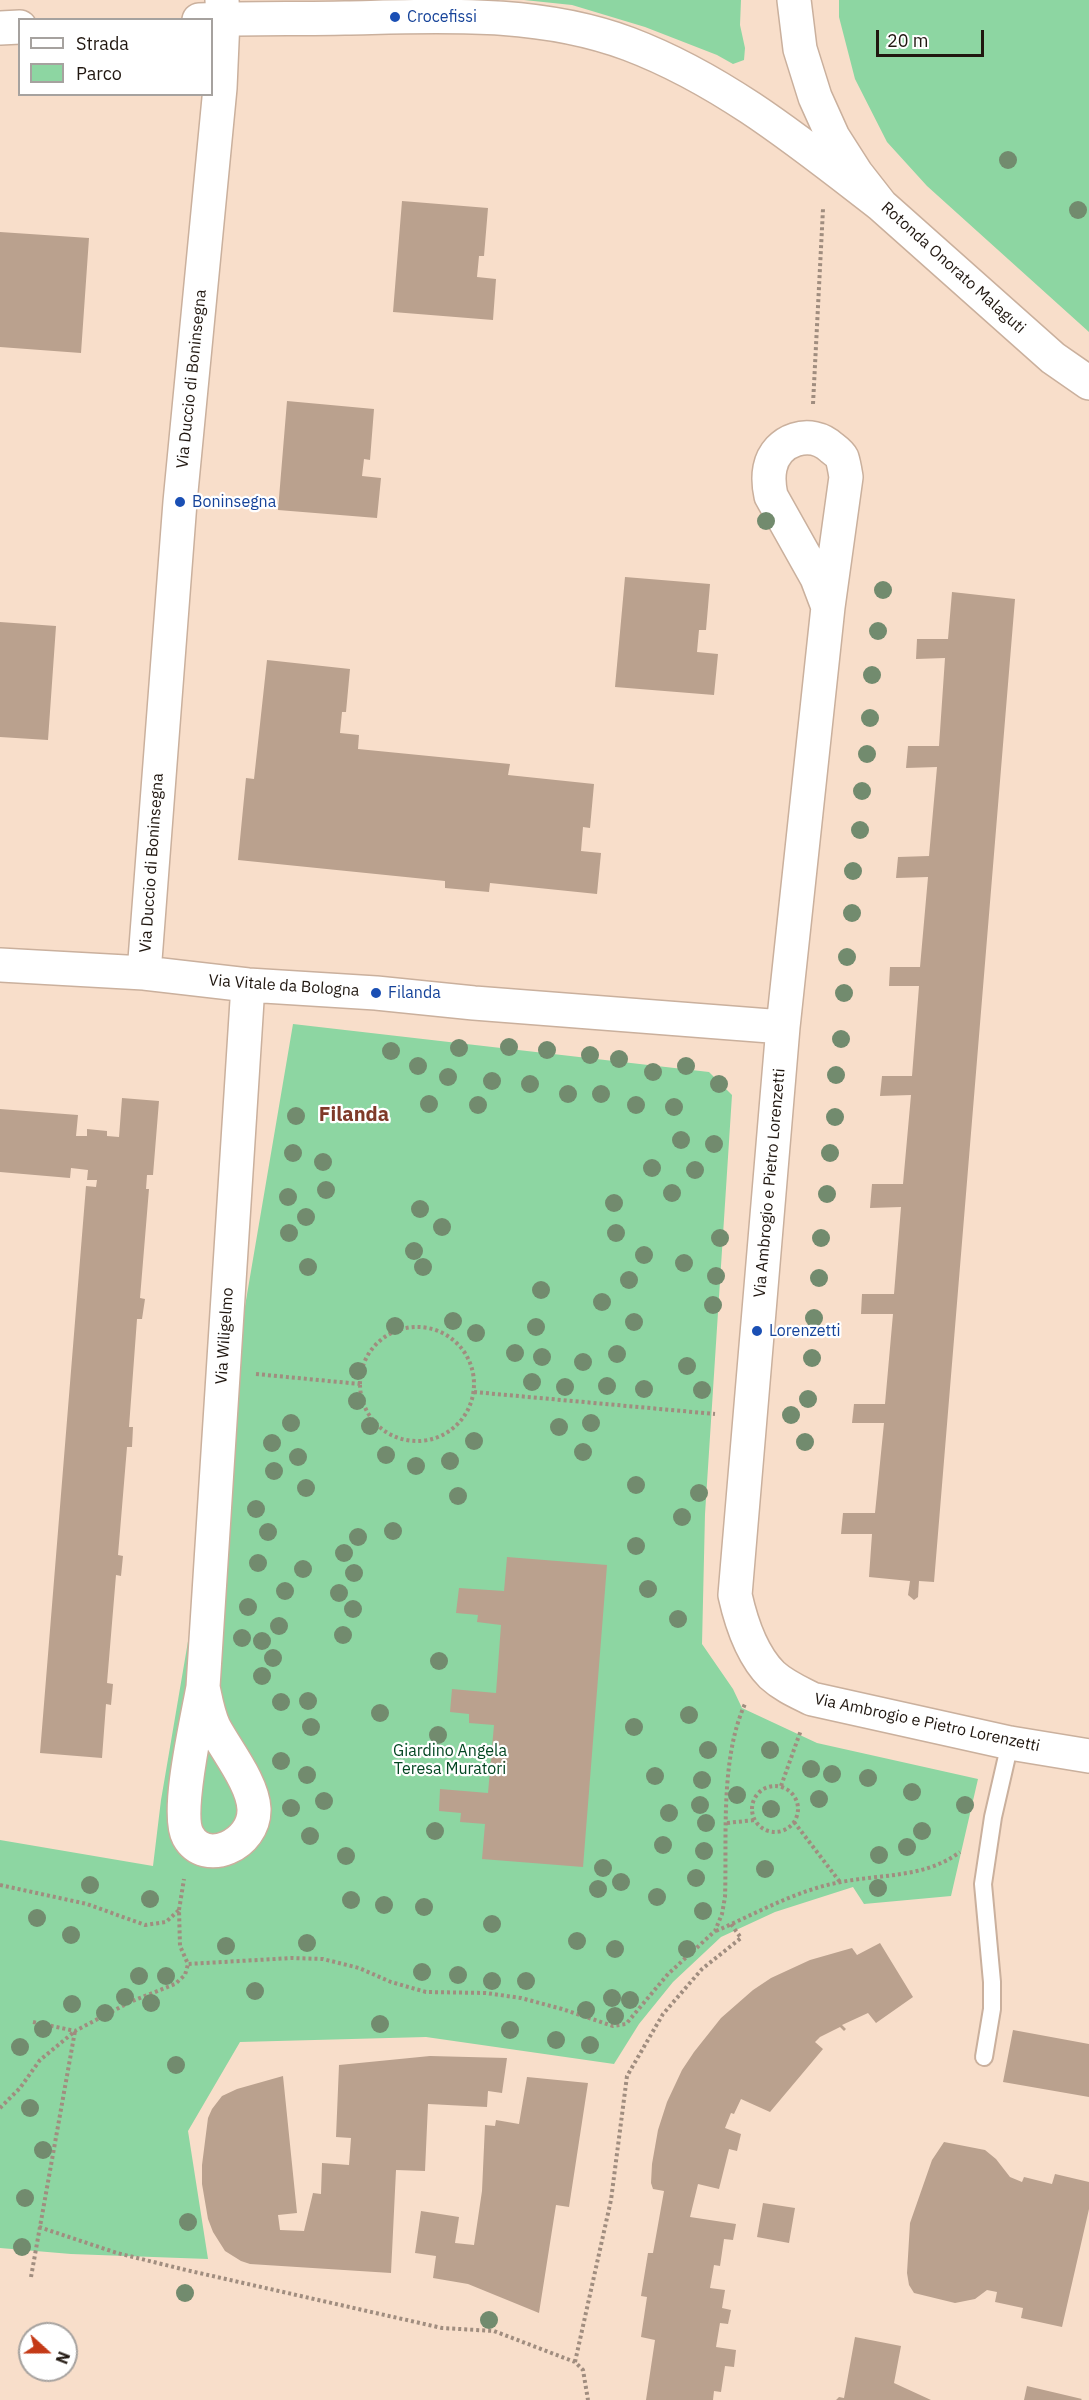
<!DOCTYPE html>
<html>
<head>
<meta charset="utf-8">
<style>
  body { margin:0 }
  #map { position:relative; width:1089px; height:2400px; overflow:hidden; background:#f8deca; font-family:"IBM Plex Sans",sans-serif }
  canvas { display:block }
  .legend { position:absolute; left:18px; top:18px; width:195px; height:78px; box-sizing:border-box; background:#fff; border:2px solid #a6a29f; margin:0; padding:8px 10px; list-style:none; font-size:18px; color:#201710 }
  .legend li { display:flex; align-items:center; gap:12px; height:30px }
  .legend b { width:30px; border:2px solid #a6a29f }
  .north { position:absolute; left:18px; top:2322px; width:60px; height:60px; box-sizing:border-box; background:#fff; border:2px solid #a6a29f; border-radius:50%; rotate:111deg; font-size:16px; font-weight:700; line-height:24px; text-align:center; color:#201710 }
  .north::after { content:''; display:block; margin:auto; width:21px; height:27px; background:#c43a17; clip-path:polygon(50% 0,100% 100%,50% 72%,0 100%) }
  .scale { position:absolute; left:876px; top:30px; width:108px; height:27px; box-sizing:border-box; border:3px solid #201710; border-top:0; padding-left:8px; font-size:18px; line-height:21px; white-space:nowrap; color:#201710; -webkit-text-stroke:4px #fff; paint-order:stroke }
</style>
</head>
<body>
<div id="map">
<canvas width="1089" height="2400"></canvas>
<ul class="legend">
<li><b style="height:8px;background:#fff"></b>Strada</li>
<li><b style="height:16px;background:#8dd6a2"></b>Parco</li>
</ul>
<div class="north">N</div>
<div class="scale">20 m</div>
</div>
<script>
const context = document.querySelector('canvas').getContext('2d');
context.lineJoin = 'round';
function paint(path, color) { context.fillStyle = color; context.fill(path, 'evenodd'); }
function trace(path, color, width, dash) { context.strokeStyle = color; context.lineWidth = width; context.lineCap = dash ? 'butt' : 'round'; context.setLineDash(dash || []); context.stroke(path); }
function drawText(font, color, halo, rows, align = 'center') {
  context.font = font + ' "IBM Plex Sans",sans-serif'; context.lineWidth = 4.5; context.setLineDash([]); context.textBaseline = 'middle'; context.strokeStyle = halo; context.fillStyle = color; for (const [text, x, y, turn = 0] of rows) {
    context.save(); context.translate(x, y); context.rotate((+turn || 0) * Math.PI / 180); context.textAlign = isNaN(turn) ? turn : align; if (halo) context.strokeText(text, 0, 0); context.fillText(text, 0, 0); context.restore();
  }
}
paint(new Path2D(`
  M524 0H741L740 25 745 48 744 60 733 64 717 55 645 27 572 5Z
  M839 0H1089V332L927 186 887 142 855 79 839 17Z
  M293 1024 709 1072 732 1095 705 1514 702 1644 733 1689 742 1708 817 1743 978 1779 951 1896 864 1904 853 1887 775 1912 721 1937 673 1982 639 2024 614 2064 426 2037 240 2042 188 2131 208 2259 71 2254 0 2248V1840L153 1866 161 1800Z`), '#8dd6a2');
paint(new Path2D(`
  M402 201 488 208 484 256H479L477 277 496 279 493 320 393 312Z
  M0 232 89 238 81 353 0 347Z
  M287 401 374 409 370 460 364 459 362 476 381 478 377 518 278 510Z
  M625 577 710 584 706 630H699L697 652 718 654 714 695 615 687Z
  M952 592 1015 599 934 1582 919 1581 918 1597 914 1600 908 1595 910 1581 869 1577 872 1534H841L843 1513H875L884 1423H852L854 1404H885L893 1314H861L862 1294H894L901 1207 870 1208 872 1184H903L911 1095 880 1096 882 1076H912L919 986H889L890 967H920L928 877 896 878 898 857 929 856 937 767 906 768 908 746H939L945 658 916 659 917 639H948Z
  M0 622 56 626 48 740 0 737Z
  M267 660 350 669 346 712H342L340 733 359 735 358 749 510 764 508 775 594 784 590 828 583 827 581 851 601 853 597 894 490 883 489 892 445 888V881L238 860 246 778 254 779Z
  M122 1098 159 1101 153 1175H147L146 1189H149L140 1298 145 1299 142 1319H137L129 1427H133L132 1447H127L118 1555 123 1556 121 1576 116 1575 107 1683 113 1684 111 1705 106 1704 102 1758 40 1753 86 1186 96 1187 97 1180H87L88 1170 71 1168 70 1178 0 1172V1109L78 1115 76 1136H87V1129L107 1131V1136L119 1137Z
  M507 1557 607 1565 583 1867 482 1859 485 1824 460 1822 461 1813 439 1811 440 1789 488 1793 494 1725 469 1723V1714L450 1712 452 1689 496 1693 501 1625 477 1622 478 1615 456 1613 459 1588 504 1591Z
  M880 1943 913 1997 876 2023 868 2013 842 2025 846 2029 844 2031 840 2027 820 2037 815 2042 823 2049 770 2112 741 2099 734 2114 731 2113 725 2128 741 2134 737 2151 729 2149 719 2189 698 2184 690 2217 736 2224 733 2240 724 2239 720 2266 714 2265 710 2288 725 2290 722 2308 731 2310 728 2324 720 2323 716 2347 736 2350 734 2367 725 2366 721 2392 714 2391 713 2400H646L655 2340 641 2337 647 2297 641 2296 648 2253H653L664 2191 653 2189 651 2183 652 2164 658 2130 667 2102 682 2070 694 2052 721 2018 753 1990 771 1978 810 1960 852 1948 857 1955Z
  M1013 2030 1089 2044V2097L1003 2082Z
  M430 2056 507 2058 502 2093 488 2091 487 2107 428 2104 425 2171 396 2170 391 2273 250 2264 241 2261 225 2251 213 2232 208 2219 202 2184V2165L208 2118 212 2109 222 2096 237 2089 283 2076 297 2213 278 2215 280 2230 304 2231 313 2193 321 2194 322 2163 349 2165 351 2138 336 2137 339 2065Z
  M527 2077 588 2083 569 2207 556 2205 539 2313 468 2284 433 2278 436 2256 415 2253 421 2211 459 2217 455 2243 474 2245 482 2191 485 2125 495 2126 496 2120 519 2124Z
  M944 2142 985 2150 996 2159 1010 2177 1022 2182 1024 2177 1052 2184 1055 2174 1089 2182V2209L1062 2327 1021 2318 1023 2308 995 2302 997 2292 987 2290 975 2299 955 2303 914 2293 909 2285 907 2273 910 2223 932 2160Z
  M763 2203 795 2208 789 2243 757 2237Z
  M855 2337 901 2346 894 2383 931 2400H836L839 2397 844 2398Z
  M1027 2386 1082 2399 1081 2400H1024Z`), '#baa18e');
const service = new Path2D(`
  M984 2057 992 2009V1982L983 1884 993 1817 1010 1743`);
const minor = new Path2D(`
  M828 607 817 578 771 496C769 487 768 478 770 468 776 439 811 428 832 448 836 451 840 454 842 458 844 464 845 471 846 477L828 607 783 1027 735 1595C741 1622 752 1655 772 1675 784 1686 798 1692 812 1699L1010 1743 1089 1756
  M0 965 144 973 248 985 376 993 474 1003 783 1027
  M144 973 180 502 220 88 223 19 222 0
  M203 1687C206 1701 208 1714 214 1727 226 1750 253 1783 254 1809 255 1845 205 1867 188 1836 175 1813 198 1716 203 1687L248 985`);
const secondary = new Path2D(`
  M794 0 800 49 815 97 833 137 856 173 881 205 1053 358 1089 383
  M199 20C248 18 297 19 345 18 441 16 538 10 629 44 724 80 802 144 881 205
  M0 28 20 27`);
trace(service, '#cab09d', 20);
trace(minor, '#cab09d', 36);
trace(secondary, '#cab09d', 36);
trace(new Path2D(`
  M813 404 823 209
  M360 1384a57 57 0 1 1 114 0a57 57 0 1 1-114 0Z
  M256 1374 360 1384
  M474 1392 715 1414
  M781 1786 801 1730
  M752 1809a23 23 0 1 1 46 0a23 23 0 1 1-46 0Z
  M794 1822 840 1882
  M727 1823 755 1820
  M0 1885 87 1904 145 1925 166 1922 179 1910 180 1946 188 1964 292 1958 323 1959 359 1968 391 1982 426 1992 486 1993 521 1998 562 2009 613 2026 626 2024 668 1974 715 1931 722 1914 725 1897C727 1837 720 1759 745 1704
  M179 1910 184 1879
  M716 1931C757 1913 797 1890 841 1882 882 1874 925 1878 960 1852
  M33 2022 75 2031 130 2002 175 1984 185 1975 188 1964
  M0 2108 20 2088 40 2060 74 2032
  M39 2227 117 2253 186 2270 442 2328 494 2331 575 2362 583 2370 588 2400
  M31 2277 75 2031
  M575 2362 611 2200 627 2076 663 2014 702 1969 741 1938 731 1924`), '#a08d7f', 4, [3, 3]);
trace(service, '#fff', 16);
trace(minor, '#fff', 33);
trace(secondary, '#fff', 33);
context.fillStyle = '#728b6e';
for (const [x, y] of [
  [1008,160],
  [1078,210],
  [766,521],
  [883,590],
  [878,631],
  [872,675],
  [870,718],
  [867,754],
  [862,791],
  [860,830],
  [853,871],
  [852,913],
  [847,957],
  [844,993],
  [841,1039],
  [509,1047],
  [459,1048],
  [547,1050],
  [391,1051],
  [590,1055],
  [619,1059],
  [418,1066],
  [686,1066],
  [653,1072],
  [836,1075],
  [448,1077],
  [492,1081],
  [530,1084],
  [719,1084],
  [568,1094],
  [601,1094],
  [429,1104],
  [478,1105],
  [636,1105],
  [674,1107],
  [296,1116],
  [835,1117],
  [681,1140],
  [714,1144],
  [293,1153],
  [830,1153],
  [323,1162],
  [652,1168],
  [695,1170],
  [326,1190],
  [672,1193],
  [827,1194],
  [288,1197],
  [614,1203],
  [420,1209],
  [306,1217],
  [442,1227],
  [289,1233],
  [616,1233],
  [720,1238],
  [821,1238],
  [414,1251],
  [644,1255],
  [684,1263],
  [308,1267],
  [423,1267],
  [716,1276],
  [819,1278],
  [629,1280],
  [541,1290],
  [602,1302],
  [713,1305],
  [814,1318],
  [453,1321],
  [634,1322],
  [395,1326],
  [536,1327],
  [476,1333],
  [515,1353],
  [617,1354],
  [542,1357],
  [812,1358],
  [583,1362],
  [687,1366],
  [358,1371],
  [532,1382],
  [607,1386],
  [565,1387],
  [644,1389],
  [702,1390],
  [808,1399],
  [357,1401],
  [791,1415],
  [291,1423],
  [591,1423],
  [370,1426],
  [559,1427],
  [474,1441],
  [805,1442],
  [272,1443],
  [583,1452],
  [386,1455],
  [298,1457],
  [450,1461],
  [416,1466],
  [274,1471],
  [636,1485],
  [306,1488],
  [699,1493],
  [458,1496],
  [256,1509],
  [682,1517],
  [393,1531],
  [268,1532],
  [358,1537],
  [636,1546],
  [344,1553],
  [258,1563],
  [303,1569],
  [354,1573],
  [648,1589],
  [285,1591],
  [339,1593],
  [248,1607],
  [353,1609],
  [678,1619],
  [279,1626],
  [343,1635],
  [242,1638],
  [262,1641],
  [273,1658],
  [439,1661],
  [262,1676],
  [308,1701],
  [281,1702],
  [380,1713],
  [689,1715],
  [311,1727],
  [634,1727],
  [438,1735],
  [708,1750],
  [770,1750],
  [281,1761],
  [811,1769],
  [832,1774],
  [307,1775],
  [655,1776],
  [868,1778],
  [702,1780],
  [912,1792],
  [737,1795],
  [819,1799],
  [324,1801],
  [700,1805],
  [965,1805],
  [291,1808],
  [771,1809],
  [669,1813],
  [706,1823],
  [435,1831],
  [922,1831],
  [310,1836],
  [663,1845],
  [907,1847],
  [704,1851],
  [879,1855],
  [346,1856],
  [603,1868],
  [765,1869],
  [696,1878],
  [621,1882],
  [90,1885],
  [878,1888],
  [598,1889],
  [657,1897],
  [150,1899],
  [351,1900],
  [384,1905],
  [424,1907],
  [703,1911],
  [37,1918],
  [492,1924],
  [71,1935],
  [577,1941],
  [307,1943],
  [226,1946],
  [615,1949],
  [687,1949],
  [422,1972],
  [458,1975],
  [139,1976],
  [166,1976],
  [492,1981],
  [526,1981],
  [255,1991],
  [125,1997],
  [612,1998],
  [630,2000],
  [151,2003],
  [72,2004],
  [586,2010],
  [105,2013],
  [615,2016],
  [380,2024],
  [43,2029],
  [510,2030],
  [556,2040],
  [590,2045],
  [20,2047],
  [176,2065],
  [30,2108],
  [43,2150],
  [25,2198],
  [188,2222],
  [22,2247],
  [185,2293],
  [489,2320]
]) { context.beginPath(); context.arc(x, y, 9, 0, 2 * Math.PI); context.fill(); }
for (const [x, y, r, color] of [
  [395,17,6,"#1a4fb4"],
  [180,502,6,"#1a4fb4"],
  [376,993,6,"#1a4fb4"],
  [757,1331,6,"#1a4fb4"]
]) { const dot = new Path2D(); dot.arc(x, y, r, 0, 2 * Math.PI); context.fillStyle = color; context.fill(dot); trace(dot, '#fff', 2); }
drawText('16px', '#164399', '#fff', [
  ["Crocefissi",407,17],
  ["Boninsegna",192,502],
  ["Filanda",388,993],
  ["Lorenzetti",769,1331]
], 'left');
drawText('16px', '#201710', '#fff', [
  ["Rotonda Onorato Malaguti",953,268,42],
  ["Via Duccio di Boninsegna",192,379,-84],
  ["Via Duccio di Boninsegna",152,863,-86],
  ["Via Vitale da Bologna",284,986,4],
  ["Via Ambrogio e Pietro Lorenzetti",770,1183,-85],
  ["Via Wiligelmo",225,1336,-86],
  ["Via Ambrogio e Pietro Lorenzetti",927,1723,12]
]);
drawText('16px', '#044723', '#fff', [
  ["Giardino Angela",450,1751],
  ["Teresa Muratori",450,1769]
]);
drawText('bold 20px', '#7f3a29', '#fff', [
  ["Filanda",354,1115]
]);
</script>
</body>
</html>
